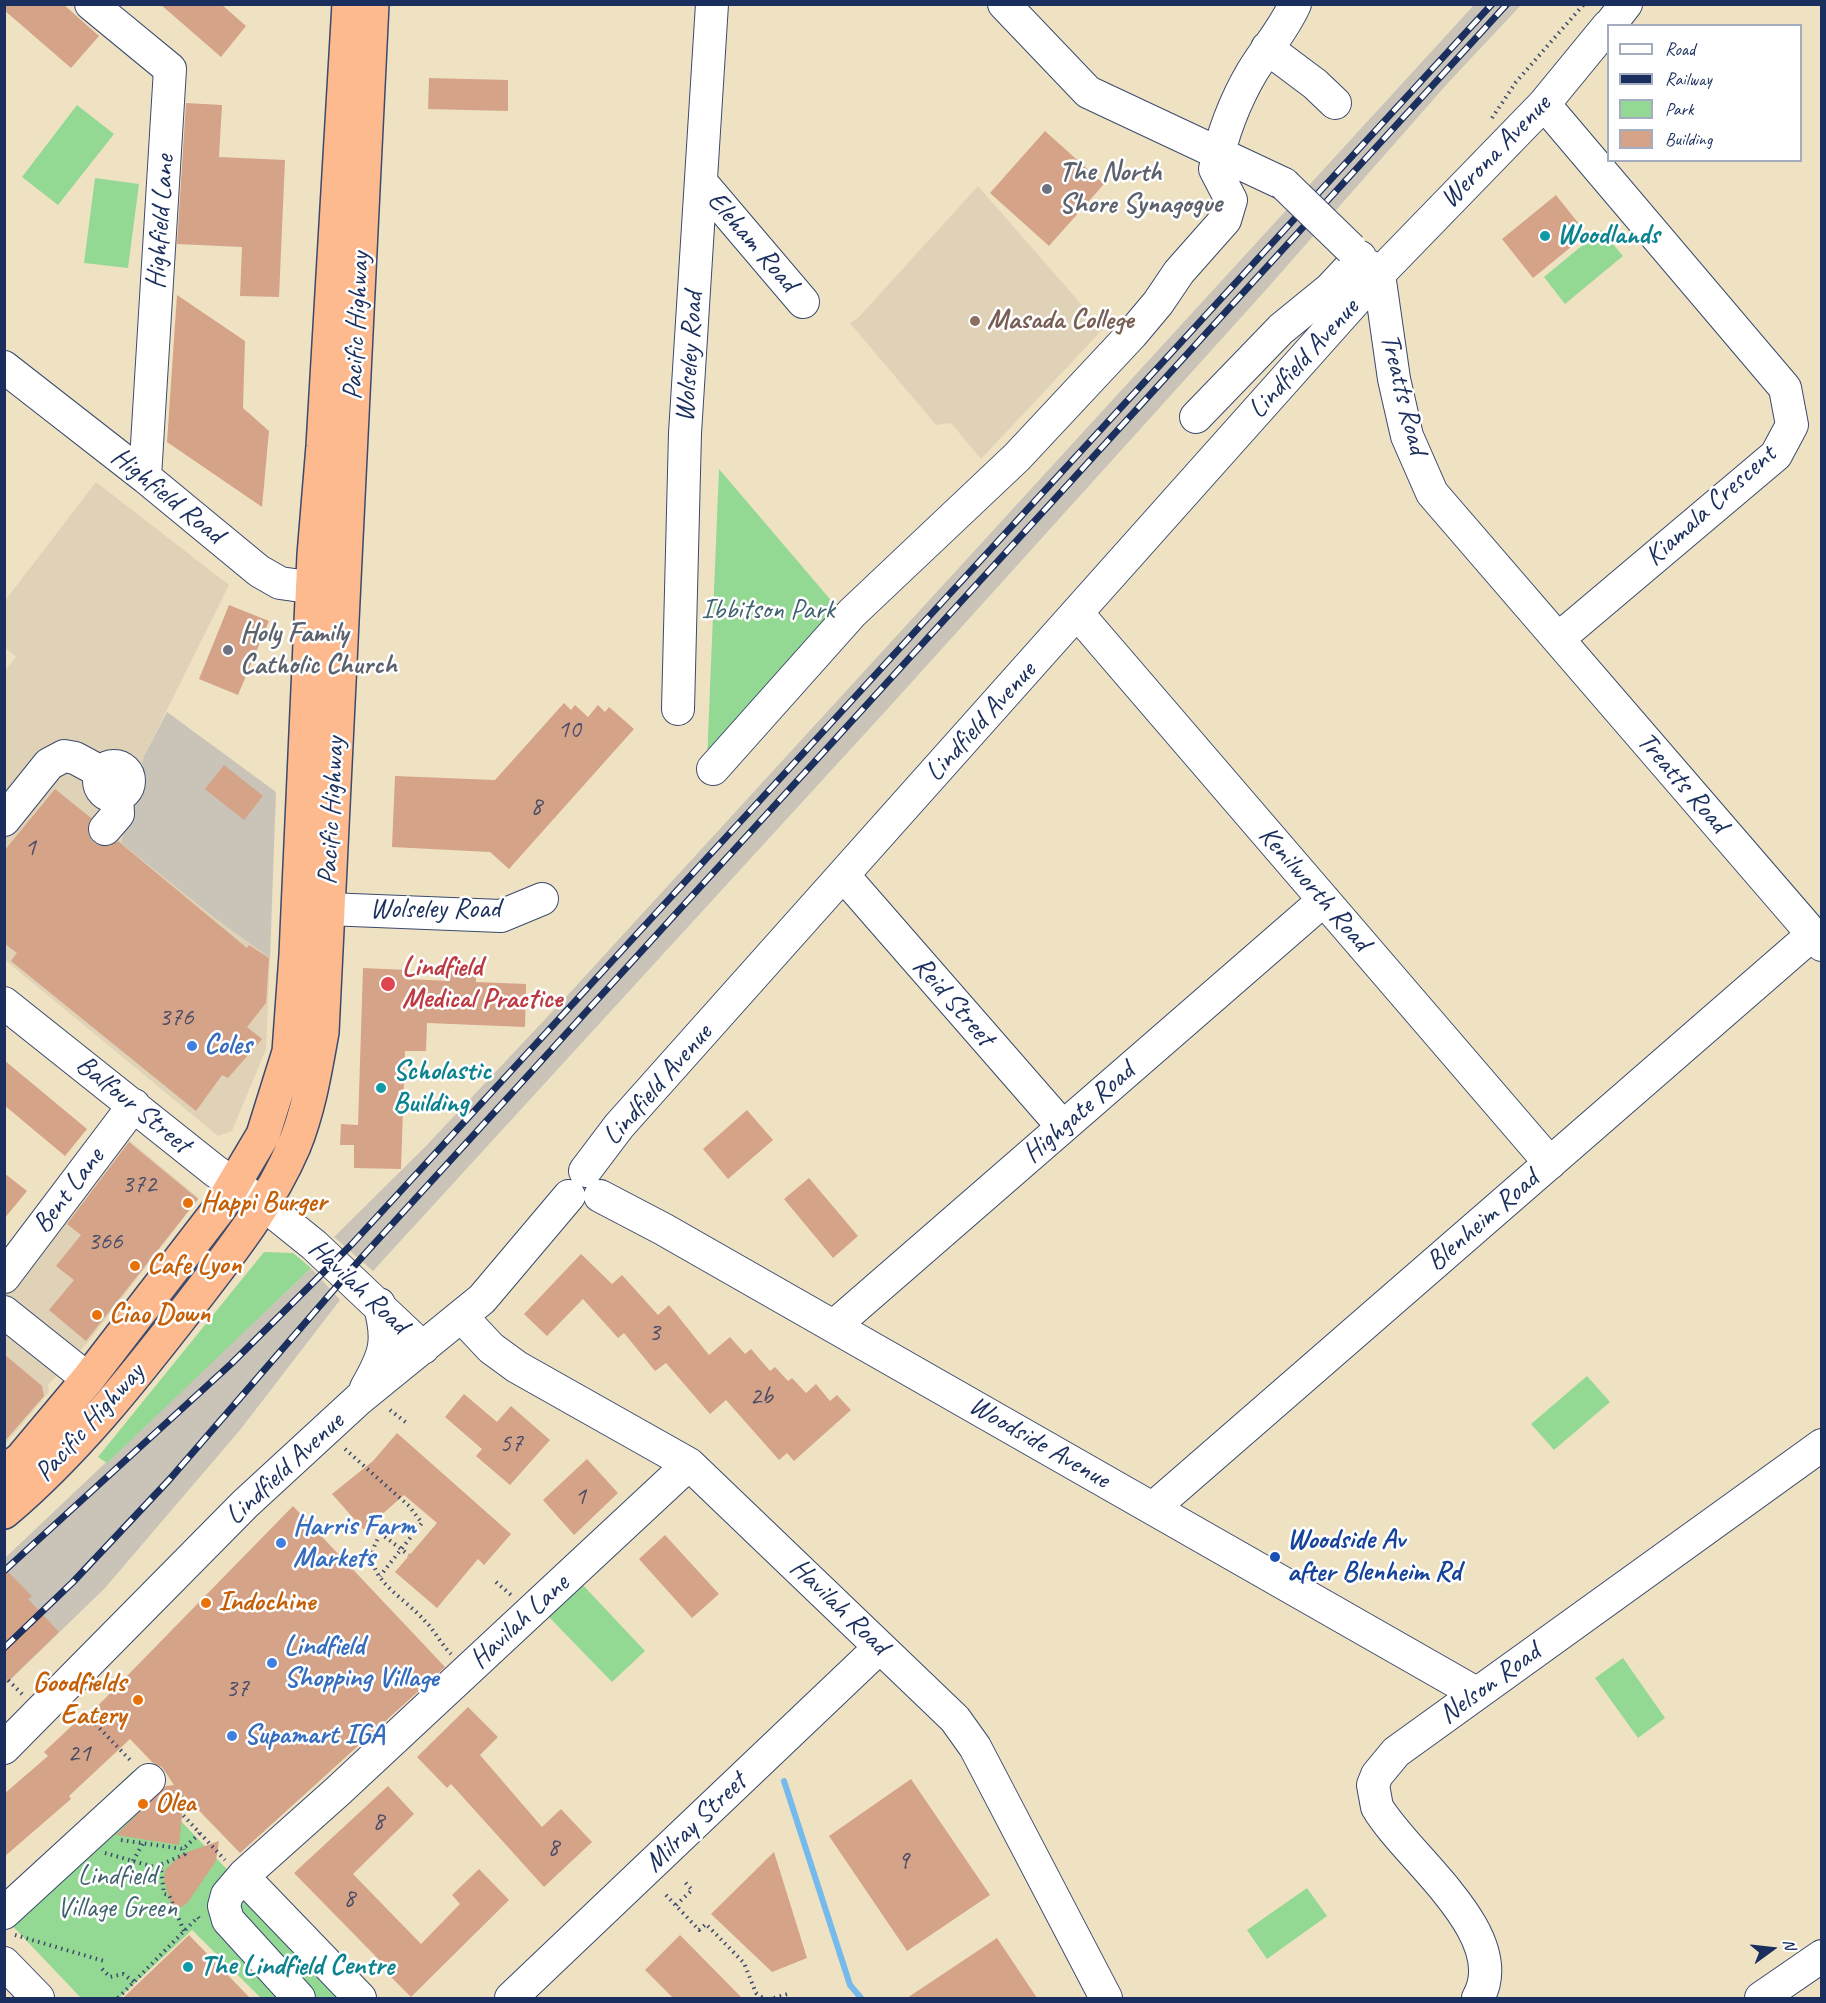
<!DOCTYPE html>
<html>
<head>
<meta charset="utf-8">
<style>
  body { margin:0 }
  #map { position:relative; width:1826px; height:2003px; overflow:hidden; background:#efe2c3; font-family:Caveat,sans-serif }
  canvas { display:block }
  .frame { position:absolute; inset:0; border:6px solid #1b2f5e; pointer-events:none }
  .legend { position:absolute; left:1607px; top:24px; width:195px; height:138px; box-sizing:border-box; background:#fff; border:2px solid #a4acbf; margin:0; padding:8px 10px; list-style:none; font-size:18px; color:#1b2f5e }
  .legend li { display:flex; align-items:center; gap:12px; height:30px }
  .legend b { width:30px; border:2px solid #a4acbf }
  .north { position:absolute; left:1742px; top:1919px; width:60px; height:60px; -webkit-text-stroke:4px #fff; paint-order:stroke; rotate:75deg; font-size:16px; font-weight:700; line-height:24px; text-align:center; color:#1b2f5e }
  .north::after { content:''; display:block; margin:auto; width:21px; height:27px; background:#1b2f5e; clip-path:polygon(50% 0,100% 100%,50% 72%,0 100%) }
</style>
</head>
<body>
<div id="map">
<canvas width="1826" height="2003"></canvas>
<div class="frame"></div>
<ul class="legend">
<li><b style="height:8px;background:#fff"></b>Road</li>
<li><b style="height:8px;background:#1b2f5e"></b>Railway</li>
<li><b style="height:16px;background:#93d993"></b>Park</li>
<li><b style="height:16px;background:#d5a387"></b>Building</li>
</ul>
<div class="north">N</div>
</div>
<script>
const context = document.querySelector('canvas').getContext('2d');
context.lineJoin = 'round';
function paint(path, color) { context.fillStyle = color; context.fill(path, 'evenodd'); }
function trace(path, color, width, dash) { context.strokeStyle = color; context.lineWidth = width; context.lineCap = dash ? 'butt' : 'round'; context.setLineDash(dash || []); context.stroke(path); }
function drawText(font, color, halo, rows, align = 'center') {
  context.font = font + ' Caveat,sans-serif'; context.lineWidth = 5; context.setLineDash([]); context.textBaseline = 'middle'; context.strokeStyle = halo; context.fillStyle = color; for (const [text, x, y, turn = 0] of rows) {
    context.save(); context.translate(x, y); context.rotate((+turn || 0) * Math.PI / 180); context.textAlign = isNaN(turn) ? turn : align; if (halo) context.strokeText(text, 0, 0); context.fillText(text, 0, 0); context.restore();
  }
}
paint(new Path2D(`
  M978 186 1103 329 981 459 951 423 936 425 850 323 858 318Z
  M96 482 229 585 144 756 121 843 212 916 270 958 266 1049 232 1131 218 1136 5 960 4 672 16 657 5 648 4 602Z
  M125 1137 199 1198 88 1342 48 1385 49 1392 5 1444V1292Z`), '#e0d2b6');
paint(new Path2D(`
  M1474 5H1521L1447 84 1264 292 892 704 373 1271 334 1237 425 1147 566 997Z
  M167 712 276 792 270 958 212 916 121 843 144 756Z
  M311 1268 340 1300 240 1430 105 1588 5 1685V1558Z`), '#c9c3b8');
paint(new Path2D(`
  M77 105 114 134 58 205 22 177Z
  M95 178 139 184 128 268 84 263Z
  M1601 230 1623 256 1565 304 1544 277Z
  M719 469 841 612 707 761Z
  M264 1252 293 1253 311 1268 107 1463 98 1457Z
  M1587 1376 1610 1402 1554 1450 1531 1424Z
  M580 1582 645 1651 612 1682 547 1615Z
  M1623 1658 1665 1718 1638 1738 1595 1678Z
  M133 1771 350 1998H261L192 1930 119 1998H81L5 1918V1893Z
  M1307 1888 1327 1916 1267 1959 1247 1930Z`), '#93d993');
trace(new Path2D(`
  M784 1781 850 1985 861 1998`), '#75baeb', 6);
paint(new Path2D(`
  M4 4H63L99 36 71 68 4 10Z
  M160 4H221L246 26 221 57Z
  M429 78 508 80V111L428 109Z
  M186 103 222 105 219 157 285 160 279 297 240 296 242 247 177 244Z
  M1045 131 1104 184 1049 246 990 193Z
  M1556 195 1587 234 1533 278 1502 239Z
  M177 295 245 341 243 408 269 431 262 507 167 442Z
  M229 605 269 621 238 695 199 679Z
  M564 703 571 710 575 705 588 717 598 705 605 712 609 707 634 729 509 869 490 852 392 847 395 776 495 780Z
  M224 765 263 796 244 820 205 789Z
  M55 789 91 818 88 834 94 843 101 846H110L118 841 247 948 249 945 269 958 266 1003 247 1027 262 1039 228 1078 222 1075 196 1111 11 961 17 953 4 943V851Z
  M363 968 408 970V979L450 981V969L476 970V982L526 984 525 1027 427 1023 426 1051H405L401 1169 354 1168V1145H340L341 1124 358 1125Z
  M4 1060 87 1129 65 1156 4 1105Z
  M747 1110 773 1140 728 1179 703 1149Z
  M129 1142 198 1199 86 1341 49 1310 74 1280 56 1266 81 1235 67 1224Z
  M4 1173 27 1191 4 1219Z
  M809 1178 858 1236 833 1258 784 1199Z
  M581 1254 612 1284 622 1275 658 1315 669 1305 709 1355 730 1337 745 1354 751 1349 770 1371 775 1367 788 1381 792 1378 806 1393 816 1384 830 1401 837 1395 851 1410 794 1461 787 1453 779 1460 726 1400 710 1414 666 1363 655 1371 624 1333 618 1338 583 1299 547 1336 524 1314Z
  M4 1354 42 1386 44 1396 4 1442Z
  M464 1394 497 1422 511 1406 550 1440 510 1485 476 1456 482 1449 445 1417Z
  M397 1433 511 1534 484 1565 478 1559 437 1608 395 1572 437 1523 404 1495 364 1530 332 1494 373 1461Z
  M587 1459 618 1493 574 1535 543 1500Z
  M293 1506 445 1667 240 1853 184 1795 179 1845 116 1835 166 1786 174 1785 162 1767 153 1763 130 1739 69 1796 71 1799 4 1857V1794L48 1756 44 1752 79 1719 82 1722Z
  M665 1535 719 1594 692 1618 639 1559Z
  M4 1568 32 1596 28 1599 59 1632 4 1685Z
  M468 1707 498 1737 480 1755 542 1827 561 1809 592 1842 544 1887 451 1784 447 1788 417 1757Z
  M911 1779 990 1895 907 1951 829 1836Z
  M388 1786 414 1814 353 1874 421 1944 460 1904 452 1895 479 1869 509 1900 411 1997 389 1975 391 1972 294 1873Z
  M219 1841 216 1861 188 1902 182 1907 171 1904 164 1880 165 1870 182 1854Z
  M774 1852 807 1958 772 1972 711 1914Z
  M189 1935 250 1998H123Z
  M680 1935 742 1998H673L645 1970Z
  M997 1938 1037 1998H907Z`), '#d5a387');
const minor = new Path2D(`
  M91 4 170 69 145 477
  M1004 4 1088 92 1284 184
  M1609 26 1626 4
  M1267 48 1315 84 1335 103
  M1544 104 1785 388 1792 425 1776 455 1558 639
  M701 182 803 302
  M1369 266 1379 274 1394 379 1407 436 1432 493 1822 945
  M4 367 145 477 259 571 280 583 337 591
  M1196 417 1281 329 1330 289 1360 257
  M1078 614 1550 1163
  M678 709 685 433 712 4
  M99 781a15 15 0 1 1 30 0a15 15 0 1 1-30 0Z
  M713 769 852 613 1017 457 1132 334 1158 303 1179 272 1225 220 1231 200 1215 169C1222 136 1235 101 1252 72 1266 49 1284 29 1295 4
  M4 820 49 764 64 756 75 758 101 772
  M105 829 118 814 117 796
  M844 876 1063 1127
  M327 909 501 916 542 899
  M4 1003 215 1171 263 1204 314 1245 423 1348
  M585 1171 619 1126 1379 274 1544 104 1608 26
  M600 1196 663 1229 1476 1693
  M4 1277 134 1105
  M4 1312 88 1379
  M462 1317 491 1348 517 1367 689 1464 955 1719 975 1747 1106 1998
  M834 1326 1324 900
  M366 1388C385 1355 390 1341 379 1304
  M1153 1508 1813 934
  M4 1748 245 1504 359 1399 482 1299 569 1196
  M254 1888 360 1998
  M4 1913 149 1780
  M4 1963 38 1998
  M299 1998 228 1920 224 1906 227 1895 244 1875 338 1791 689 1464
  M511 1998 880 1647
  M1478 1998C1514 1935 1406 1857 1377 1807L1373 1785 1377 1775 1396 1752 1822 1445
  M1761 1998 1822 1956`);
const highway = new Path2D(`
  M4 1472 21 1459 88 1379 219 1209 263 1135 289 1052 296 955 314 555 323 446 349 4
  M4 1512C74 1453 131 1381 187 1309 226 1258 268 1207 294 1146 309 1109 315 1071 322 1032L372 4`);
trace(minor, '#3b4a6d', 34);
trace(highway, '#3b4a6d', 36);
trace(new Path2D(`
  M1492 118 1516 82 1584 4
  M390 1410 408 1424
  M345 1449 409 1506 422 1523 380 1576
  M388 1525C347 1570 398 1591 425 1621 435 1631 441 1644 451 1654
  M380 1533 409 1555
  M496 1582 511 1595
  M4 1676 23 1695
  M83 1711 132 1762
  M167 1798 225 1860
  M121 1840 183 1849 200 1833
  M105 1853 161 1869 164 1894 169 1895 184 1931
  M133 1861 143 1843
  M161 1869 160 1865 185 1854 184 1849
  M666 1895 699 1930 706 1924 744 1963 756 1993 763 1998
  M676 1905 692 1890 683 1880
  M15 1935 104 1961
  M102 1969 110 1977 123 1974 134 1982
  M118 1998 198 1917 201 1921
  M774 1998 791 1993`), '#3b4a6d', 4, [1.5, 4.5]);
trace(minor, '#fff', 32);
trace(highway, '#fcba8e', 33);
const rail = new Path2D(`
  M4 1571 231 1364 352 1244 1492 4
  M4 1648 73 1582 169 1480 363 1256 1507 4`);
trace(rail, '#1b2f5e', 7);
trace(rail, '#fff', 4.5, [14]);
const minorBridge = new Path2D(`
  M1284 184 1351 249`);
trace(minorBridge, '#3b4a6d', 34, []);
trace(minorBridge, '#fff', 32);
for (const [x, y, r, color] of [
  [1047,189,6,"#6b7280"],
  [1545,236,6,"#0f9aa8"],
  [975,321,6,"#8d6e63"],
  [228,650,6,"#6b7280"],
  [388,984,8,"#e0444e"],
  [192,1046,6,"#3f7fe0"],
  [381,1088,6,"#0f9aa8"],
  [188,1203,6,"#e8710a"],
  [135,1266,6,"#e8710a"],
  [97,1315,6,"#e8710a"],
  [281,1543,6,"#3f7fe0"],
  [1275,1557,6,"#1a4fb4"],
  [206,1603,6,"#e8710a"],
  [272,1663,6,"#3f7fe0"],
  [138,1700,6,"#e8710a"],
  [232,1736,6,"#3f7fe0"],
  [143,1804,6,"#e8710a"],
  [188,1967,6,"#0f9aa8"]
]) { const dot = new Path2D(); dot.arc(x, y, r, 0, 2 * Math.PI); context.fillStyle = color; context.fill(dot); trace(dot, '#fff', 2); }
drawText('26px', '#4a4c68', null, [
  ["10",569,730],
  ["8",536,807],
  ["1",30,848],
  ["376",176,1018],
  ["372",139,1185],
  ["366",105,1242],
  ["3",654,1333],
  ["2b",761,1397],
  ["57",511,1444],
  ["1",580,1497],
  ["37",237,1689],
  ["21",79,1754],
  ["8",378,1822],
  ["8",553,1848],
  ["9",903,1861],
  ["8",349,1899]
]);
drawText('28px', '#1b2f5e', '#fff', [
  ["Werona Avenue",1496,152,-46],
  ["Highfield Lane",161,222,-86],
  ["Eleham Road",752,242,49],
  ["Pacific Highway",357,326,-87],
  ["Wolseley Road",690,357,-86],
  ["Lindfield Avenue",1304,359,-48],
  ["Treatts Road",1403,394,76],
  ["Highfield Road",167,496,39],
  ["Kiamala Crescent",1711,506,-42],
  ["Lindfield Avenue",981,722,-48],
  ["Treatts Road",1682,783,49],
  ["Pacific Highway",332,811,-87],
  ["Kenilworth Road",1314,889,49],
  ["Wolseley Road",435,910],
  ["Reid Street",953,1002,49],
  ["Lindfield Avenue",658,1085,-49],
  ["Balfour Street",133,1105,39],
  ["Highgate Road",1079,1113,-41],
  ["Bent Lane",69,1191,-53],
  ["Blenheim Road",1483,1221,-41],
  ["Havilah Road",358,1287,43],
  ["Pacific Highway",90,1423,-48],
  ["Woodside Avenue",1039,1443,30],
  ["Lindfield Avenue",285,1469,-43],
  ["Havilah Road",839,1607,44],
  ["Havilah Lane",520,1622,-43],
  ["Nelson Road",1490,1684,-36],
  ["Milray Street",696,1823,-44]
]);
drawText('bold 28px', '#5b616d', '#fff', [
  ["The North",1059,173],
  ["Shore Synagogue",1059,205],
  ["Holy Family",240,634],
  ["Catholic Church",240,666]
], 'left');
drawText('bold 28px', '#0d838f', '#fff', [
  ["Woodlands",1557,236],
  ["Scholastic",393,1072],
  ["Building",393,1104],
  ["The Lindfield Centre",200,1967]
], 'left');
drawText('bold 28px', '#785e54', '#fff', [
  ["Masada College",987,321]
], 'left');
drawText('28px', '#3f626e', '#fff', [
  ["Ibbitson Park",768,611],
  ["Lindfield",117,1877],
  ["Village Green",117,1909]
]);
drawText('bold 28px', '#be3a42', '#fff', [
  ["Lindfield",402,968],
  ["Medical Practice",402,1000]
], 'left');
drawText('bold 28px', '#366cbe', '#fff', [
  ["Coles",204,1046],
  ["Harris Farm",293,1527],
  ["Markets",293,1559],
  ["Lindfield",284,1647],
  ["Shopping Village",284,1679],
  ["Supamart IGA",244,1736]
], 'left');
drawText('bold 28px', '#c56008', '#fff', [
  ["Happi Burger",200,1203],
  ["Cafe Lyon",147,1266],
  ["Ciao Down",109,1315],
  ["Indochine",218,1603],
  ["Goodfields",126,1684,"right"],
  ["Eatery",126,1716,"right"],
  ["Olea",155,1804]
], 'left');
drawText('bold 28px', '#164399', '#fff', [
  ["Woodside Av",1287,1541],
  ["after Blenheim Rd",1287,1573]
], 'left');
</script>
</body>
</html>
